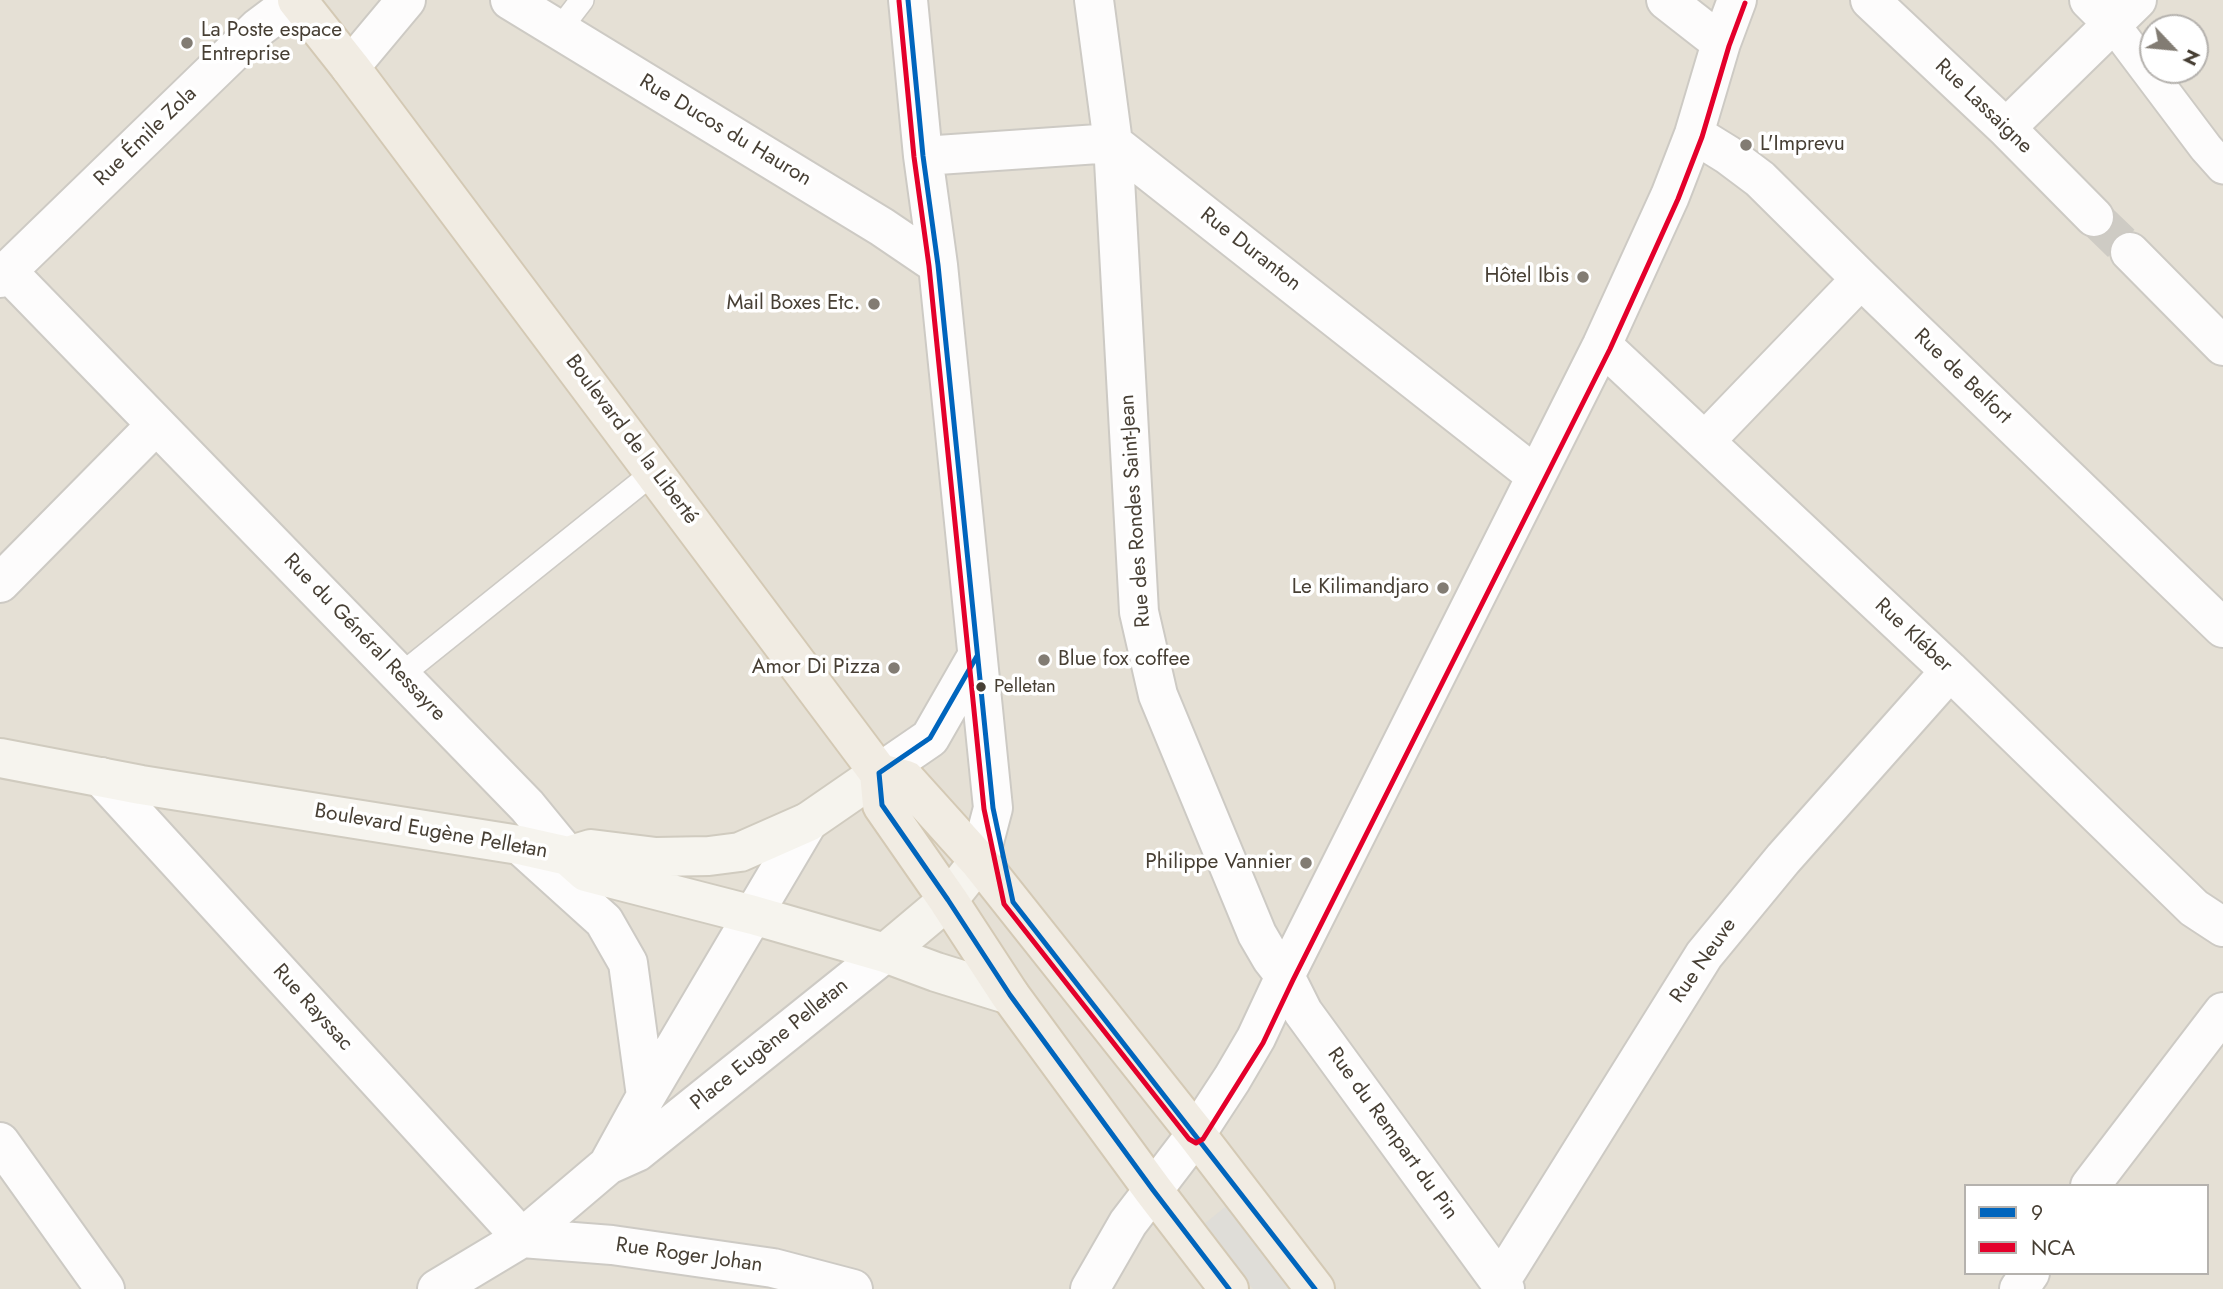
<!DOCTYPE html>
<html>
<head>
<meta charset="utf-8">
<style>
  body { margin:0 }
  #map { position:relative; width:2223px; height:1289px; overflow:hidden; background:#f0eee8; font-family:Jost,sans-serif }
  canvas { display:block }
  .legend { position:absolute; left:1964px; top:1184px; width:245px; height:91px; box-sizing:border-box; background:#fff; border:2px solid #b5b2ae; margin:0; padding:9px 12px; list-style:none; font-size:21px; color:#473f34 }
  .legend li { display:flex; align-items:center; gap:14px; height:35px }
  .legend b { width:35px; border:2px solid #b5b2ae }
  .north { position:absolute; left:2139px; top:14px; width:70px; height:70px; box-sizing:border-box; background:#fff; border:2px solid #b5b2ae; border-radius:50%; rotate:116deg; font-size:19px; font-weight:700; line-height:28px; text-align:center; color:#473f34 }
  .north::after { content:''; display:block; margin:auto; width:24px; height:32px; background:#827c73; clip-path:polygon(50% 0,100% 100%,50% 72%,0 100%) }
</style>
</head>
<body>
<div id="map">
<canvas width="2223" height="1289"></canvas>
<ul class="legend">
<li><b style="height:9px;background:#0065bd"></b>9</li>
<li><b style="height:9px;background:#e4002b"></b>NCA</li>
</ul>
<div class="north">N</div>
</div>
<script>
const context = document.querySelector('canvas').getContext('2d');
context.lineJoin = 'round';
function paint(path, color) { context.fillStyle = color; context.fill(path, 'evenodd'); }
function trace(path, color, width, dash) { context.strokeStyle = color; context.lineWidth = width; context.lineCap = dash ? 'butt' : 'round'; context.setLineDash(dash || []); context.stroke(path); }
function drawText(font, color, halo, rows, align = 'center') {
  context.font = font + ' Jost,sans-serif'; context.lineWidth = 7; context.setLineDash([]); context.textBaseline = 'middle'; context.strokeStyle = halo; context.fillStyle = color; for (const [text, x, y, turn = 0] of rows) {
    context.save(); context.translate(x, y); context.rotate((+turn || 0) * Math.PI / 180); context.textAlign = isNaN(turn) ? turn : align; if (halo) context.strokeText(text, 0, 0); context.fillText(text, 0, 0); context.restore();
  }
}
paint(new Path2D(`
  M0 0H2223V1289H0ZM2153 28H2195V70H2153ZM1966 1186H2207V1273H1966Z`), '#e5e0d5');
paint(new Path2D(`
  M1230 1203 1296 1289H1253L1203 1225Z`), '#dfddd8');
trace(new Path2D(`
  M2094 217 2130 252`), '#cecbc4', 38, [38, 19]);
const service = new Path2D(`
  M559 30 582 0
  M401 675 654 472`);
const pedestrian = new Path2D(`
  M2112 23 2206 148 2223 167`);
const minor = new Path2D(`
  M510 0 882 227 938 265
  M908 0 923 156 938 265 993 808 979 861
  M1094 0 1113 143 1139 612 1158 695 1257 934 1271 958 1285 976 1303 1012 1505 1289
  M1666 0 1721 43
  M1870 0 2006 128 2094 217
  M2089 0 2112 23
  M350 67 406 0
  M2006 128 2137 0
  M1694 134 1728 155 1760 179 1861 279 2223 628
  M923 156 1113 143 1535 475
  M2130 252 2223 346
  M7 271 527 806 568 856
  M0 278 258 28 295 0
  M1602 345 1950 671 2194 908 2223 927
  M1705 441 1861 279
  M0 583 156 425
  M879 773 930 738 977 656
  M101 777 522 1238
  M521 846 604 921 628 963 646 1096
  M0 1142 105 1289
  M608 1165 646 1096 808 822
  M2090 1186 2223 1012
  M522 1238 612 1245 773 1268 853 1289
  M1500 1282 1704 955 1783 859 1950 671
  M437 1289 522 1238 608 1165 637 1152 885 953
  M1090 1289 1128 1223 1196 1134 1232 1079 1256 1038 1285 976 1602 345 1670 196 1694 134 1721 43 1737 0
  M2019 1289 2030 1273`);
const secondary = new Path2D(`
  M0 758 141 785 519 845 568 856 586 872 753 915 885 953 936 972 1010 995
  M568 856 591 849 656 857 709 856 740 852 808 822 879 773
  M885 953 948 900 979 861`);
const primary = new Path2D(`
  M297 0 350 67 879 773 906 780 979 861 1196 1134 1315 1289
  M879 773 882 805 948 900 1010 995 1153 1190 1229 1289`);
trace(service, '#cdcac4', 26);
trace(pedestrian, '#cdcac4', 37);
trace(minor, '#cdcac4', 42);
trace(secondary, '#d0cbbf', 42);
trace(primary, '#d4c9b4', 42);
trace(service, '#fdfcfc', 23);
trace(pedestrian, '#fdfcfc', 33);
trace(minor, '#fdfcfc', 38);
trace(secondary, '#f6f4ee', 38);
trace(primary, '#f1ece3', 38);
trace(new Path2D(`
  M908 0 923 156 938 265 993 808 1013 902 1315 1289
  M977 656 930 738 879 773 882 805 948 900 1010 995 1153 1190 1229 1289`), '#0065bd', 5);
trace(new Path2D(`
  M899 1 914 157 929 266 984 809 1004 904 1189 1139 1196 1143 1203 1139 1263 1043 1293 980 1610 349 1678 199 1702 137 1729 46 1745 3`), '#e4002b', 5);
for (const [x, y, r, color] of [
  [187,43,7,"#827c73"],
  [1746,145,7,"#827c73"],
  [1583,277,7,"#827c73"],
  [874,304,7,"#827c73"],
  [1443,588,7,"#827c73"],
  [1044,660,7,"#827c73"],
  [894,668,7,"#827c73"],
  [981,687,6,"#473f34"],
  [1306,863,7,"#827c73"]
]) { const dot = new Path2D(); dot.arc(x, y, r, 0, 2 * Math.PI); context.fillStyle = color; context.fill(dot); trace(dot, '#fff', 2.5); }
drawText('19px', '#473f34', '#fff', [
  ["Pelletan",994,687]
], 'left');
drawText('21px', '#473f34', '#fff', [
  ["La Poste espace",201,31,"left"],
  ["Entreprise",201,55,"left"],
  ["L'Imprevu",1760,145,"left"],
  ["Hôtel Ibis",1569,277],
  ["Mail Boxes Etc.",860,304],
  ["Le Kilimandjaro",1429,588],
  ["Blue fox coffee",1058,660,"left"],
  ["Amor Di Pizza",880,668],
  ["Philippe Vannier",1292,863]
], 'right');
drawText('21px', '#473f34', '#fff', [
  ["Rue Lassaigne",1983,107,44],
  ["Rue Ducos du Hauron",725,131,31],
  ["Rue Émile Zola",146,137,-44],
  ["Rue Duranton",1250,250,38],
  ["Rue de Belfort",1962,377,44],
  ["Boulevard de la Liberté",631,440,53],
  ["Rue des Rondes Saint-Jean",1136,511,-94],
  ["Rue Kléber",1913,636,43],
  ["Rue du Général Ressayre",364,638,46],
  ["Boulevard Eugène Pelletan",431,832,10],
  ["Rue Neuve",1704,961,-55],
  ["Rue Rayssac",312,1008,48],
  ["Place Eugène Pelletan",770,1045,-39],
  ["Rue du Rempart du Pin",1392,1134,54],
  ["Rue Roger Johan",689,1256,8]
]);
</script>
</body>
</html>
